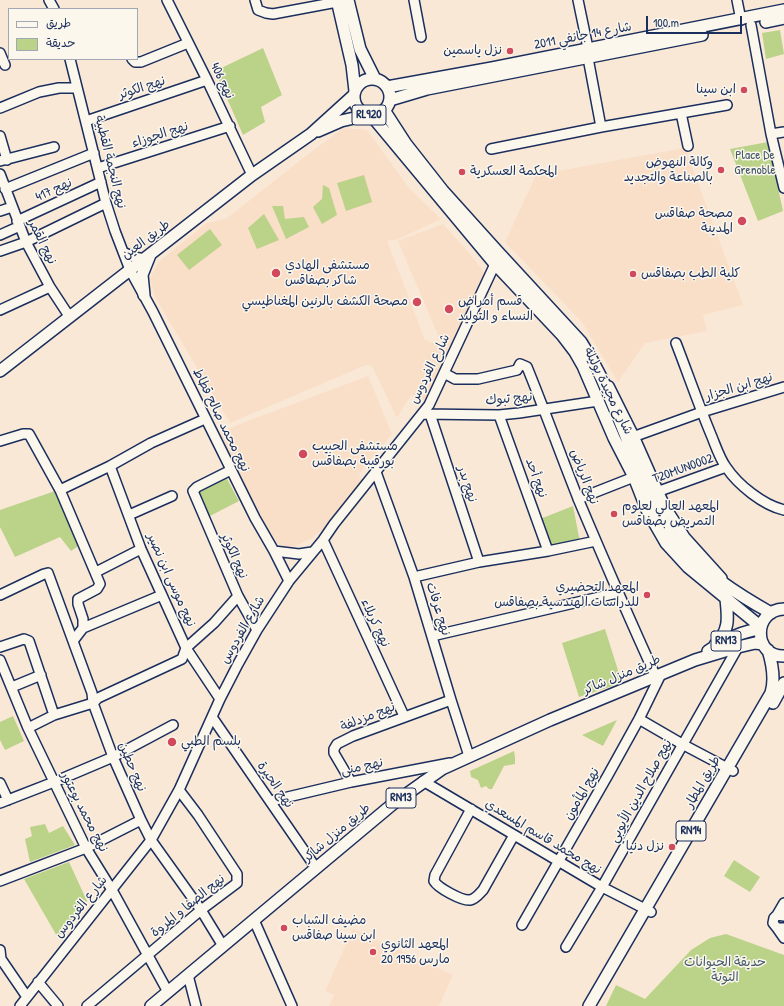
<!DOCTYPE html>
<html>
<head>
<meta charset="utf-8">
<style>
  body { margin:0 }
  #map { position:relative; width:784px; height:1006px; overflow:hidden; background:#fae8d7; font-family:"Patrick Hand","Playpen Sans Arabic",sans-serif }
  canvas { display:block }
  .legend { position:absolute; left:8px; top:8px; width:130px; height:52px; box-sizing:border-box; background:#fbf7ec; border:1px solid #a1a7b3; margin:0; padding:5px 7px; list-style:none; font-size:12px; color:#1b2f5e }
  .legend li { display:flex; align-items:center; gap:8px; height:20px }
  .legend b { width:20px; border:1px solid #a1a7b3 }
  .scale { position:absolute; left:646px; top:16px; width:96px; height:18px; box-sizing:border-box; border:2px solid #1b2f5e; border-top:0; padding-left:5px; font-size:12px; line-height:14px; white-space:nowrap; color:#1b2f5e; -webkit-text-stroke:3px #fbf7ec; paint-order:stroke }
</style>
</head>
<body>
<div id="map">
<canvas width="784" height="1006"></canvas>
<ul class="legend">
<li><b style="height:5px;background:#fbf7ec"></b>طريق</li>
<li><b style="height:11px;background:#bbd289"></b>حديقة</li>
</ul>
<div class="scale">100 m</div>
</div>
<script>
const context = document.querySelector('canvas').getContext('2d');
context.lineJoin = 'round';
function paint(path, color) { context.fillStyle = color; context.fill(path, 'evenodd'); }
function trace(path, color, width, dash) { context.strokeStyle = color; context.lineWidth = width; context.lineCap = dash ? 'butt' : 'round'; context.setLineDash(dash || []); context.stroke(path); }
function drawText(font, color, halo, rows, align = 'center') {
  context.font = font + ' "Patrick Hand","Playpen Sans Arabic",sans-serif'; context.lineWidth = 3; context.setLineDash([]); context.textBaseline = 'middle'; context.strokeStyle = halo; context.fillStyle = color; for (const [text, x, y, turn = 0] of rows) {
    context.save(); context.translate(x, y); context.rotate((+turn || 0) * Math.PI / 180); context.textAlign = isNaN(turn) ? turn : align; if (halo) context.strokeText(text, 0, 0); context.fillText(text, 0, 0); context.restore();
  }
}
paint(new Path2D(`
  M344 128 367 130 409 188 441 219 398 239 387 241 425 340 450 349 427 401 411 395 397 418 372 366 366 365 230 423 155 297 150 279 157 264 162 259 207 223 226 219 307 155Z
  M685 148 743 305 703 315 707 331 645 343 618 382 582 322 505 242 536 175Z
  M443 224 470 254 487 276 452 348 441 342 398 241Z
  M368 376 392 434 359 474 362 482 331 523 312 538 293 547H284L276 542 268 530 246 487 220 433 240 424Z
  M353 929 453 975 439 1006H329L334 995 325 991Z`), '#f9dec8');
paint(new Path2D(`
  M780 30 784 54 766 59 762 33Z
  M263 48 282 95 261 107 265 122 243 135 215 71Z
  M768 142 783 211 758 221 730 149Z
  M364 175 372 202 346 211 337 183Z
  M323 185 329 188 337 215 322 224 313 207 322 199Z
  M272 206H283L285 219 304 217 309 227 286 239Z
  M264 214 279 240 257 249 248 228Z
  M210 229 222 245 189 270 177 255Z
  M226 477 239 501 208 517 197 492Z
  M55 491 80 545 71 551 60 537 15 557 0 527V510Z
  M573 506 580 542 551 546 540 519Z
  M605 629 622 683 579 697 562 643Z
  M13 716 24 741 5 750 0 740V722Z
  M617 720 603 746 582 735Z
  M514 751 515 757V764L504 766 492 789H489L486 786 481 788 478 780 471 777 470 771Z
  M45 824 49 833 63 826 75 845 30 862 25 839 32 836 30 827Z
  M734 860 760 877 750 892 724 876Z
  M69 862 87 901 58 938 24 879Z
  M726 934 784 955V1006H606L616 985 645 999 691 950 710 938Z`), '#bbd289');
const minor = new Path2D(`
  M49 0 54 9
  M167 0 207 80 252 175
  M255 0 258 10 266 13 273 14 337 2
  M414 0 421 37
  M578 0 588 48
  M737 0 741 20
  M751 25 771 134 784 188
  M0 53 5 65
  M588 58 601 127
  M70 59 106 203 115 231 130 270 153 312 255 518 274 551 289 581
  M132 59 135 62H141L188 43
  M0 108 39 92 59 88H77
  M681 113 688 146
  M86 121 207 80
  M771 134 784 132
  M0 136 7 160
  M491 149 601 127 727 105
  M0 161 54 147
  M98 168 230 126
  M0 174 26 242 50 287 69 316
  M5 189 94 153
  M0 211 12 207
  M17 221 101 182
  M0 235 20 226
  M0 251 26 242 106 203
  M123 252 134 257 145 259
  M0 310 50 287
  M676 343C688 374 699 406 712 437 716 447 720 459 726 467 738 485 763 505 784 510
  M444 373 455 379H478L517 370 520 364 527 367C545 411 561 456 579 501 604 560 629 618 656 677
  M609 386 634 436 665 506 685 537 722 578
  M422 414 499 415 519 413 598 401
  M430 414 479 562
  M499 415 548 551
  M630 438 702 412 784 387
  M0 441 23 434H29L60 490 110 466 151 443 205 419
  M110 466 141 549 186 648 220 699
  M231 470 197 487 193 491 238 596 257 630
  M376 472 414 577 451 700 469 756
  M60 490 100 584 97 589 78 599V604L83 619V628
  M654 493 726 467
  M578 499 634 477
  M129 515 172 496
  M323 540 404 716
  M274 551 299 554 312 552
  M96 572 141 549
  M414 577 479 562 548 551 596 541
  M0 595 44 574 48 573 92 693 93 703 113 757 141 820 151 840 201 910 223 946
  M432 636 617 593
  M73 641 83 628 162 595
  M0 647 24 639 29 641 54 715
  M0 660 28 728 86 848 112 890 168 992
  M12 687 41 675
  M212 717 316 868
  M639 719 682 744 733 771
  M28 728 54 715 93 703 98 698 182 659 186 648 214 623 238 596
  M423 781 602 887 651 912
  M351 782 334 753V749L337 744 353 736 451 700
  M0 783 8 800
  M271 801 351 782 450 763
  M0 803 54 782 113 757 173 725
  M471 809 435 875 434 881C438 888 462 901 470 900 476 899 479 894 483 890L514 835
  M0 881 86 848 141 820
  M777 915 784 903
  M784 916 777 915 774 918 773 923 777 928H784
  M254 920 292 1006
  M522 925 608 775 639 719 661 674
  M777 928 784 938
  M566 947 602 887 738 647
  M0 950 1 959 27 997
  M188 975 196 1006
  M38 982 58 1006
  M20 1006 151 840 179 790 220 699 238 664 257 630 289 581 323 540 334 524 429 405 495 264
  M87 1006 201 910 237 883V874L198 815 179 790`);
const major = new Path2D(`
  M337 0 352 65 355 91
  M348 0 360 49 375 79
  M766 22 784 18
  M354 97a18 18 0 1 1 36 0a18 18 0 1 1-36 0Z
  M387 87 492 68 784 10
  M390 100 427 89 702 35
  M384 110 406 144 443 191 497 251 581 342 592 360 602 379C612 402 622 426 631 449 644 481 655 514 677 541 703 572 737 594 771 613
  M371 115 495 264 562 335 575 352 583 366 614 438 634 477 647 510 666 543 688 567 761 627
  M318 131 341 121 367 115
  M144 295 142 275 150 255
  M0 371 252 175 311 134 354 95
  M784 609C752 610 753 657 784 656
  M715 645C730 630 728 618 726 599
  M708 651C723 641 742 631 760 629
  M773 703 784 683
  M151 1006 394 803 442 769 550 720 695 660 738 647 755 643 763 644
  M589 1006 771 693C775 680 772 663 768 650`);
trace(minor, '#1b2f5e', 12);
trace(major, '#1b2f5e', 14);
trace(minor, '#fbf7ec', 9);
trace(major, '#fbf7ec', 11);
for (const [x, y, r, color] of [
  [510,51,4,"#d1495b"],
  [744,90,4,"#d1495b"],
  [721,170,4,"#d1495b"],
  [462,172,4,"#d1495b"],
  [742,221,5,"#d1495b"],
  [276,273,5,"#d1495b"],
  [633,274,4,"#d1495b"],
  [417,302,5,"#d1495b"],
  [449,309,5,"#d1495b"],
  [303,454,5,"#d1495b"],
  [614,514,4,"#d1495b"],
  [647,595,4,"#d1495b"],
  [172,742,5,"#d1495b"],
  [672,847,4,"#d1495b"],
  [284,928,4,"#d1495b"],
  [373,952,4,"#d1495b"]
]) { const dot = new Path2D(); dot.arc(x, y, r, 0, 2 * Math.PI); context.fillStyle = color; context.fill(dot); trace(dot, '#fbf7ec', 1.5); }
for (const [x, y, w] of [
  [369,115,34],
  [726,641,30],
  [401,798,30],
  [691,831,30]
]) { const box = new Path2D(); box.roundRect(x - w / 2, y - 10, w, 20, 3); context.fillStyle = '#fbf7ec'; context.fill(box); trace(box, '#1b2f5e', 1); }
drawText('bold 12px', '#1b2f5e', null, [
  ["RL920",369,115],
  ["RN13",726,641],
  ["RN13",401,798],
  ["RN14",691,831]
]);
drawText('13px', '#1b2f5e', '#fbf7ec', [
  ["شارع 14 جانفي 2011",583,36,-11],
  ["نهج 406",222,81,64],
  ["نهج الكوثر",142,88,-18],
  ["نهج الجوزاء",160,135,-18],
  ["نهج النجمة القطبية",110,162,76],
  ["نهج 417",54,190,-25],
  ["طريق العين",146,240,-37],
  ["نهج القمر",42,242,64],
  ["شارع الفردوس",430,369,-64],
  ["نهج ابن الجزار",739,387,-17],
  ["شارع مجيدة بوليلة",608,391,64],
  ["نهج تبوك",509,399,-5],
  ["نهج محمد صالح قطاط",221,420,64],
  ["T20MUN0002",683,469,-20],
  ["نهج الرياض",584,477,69],
  ["نهج أحد",536,478,70],
  ["نهج بدر",467,484,72],
  ["نهج الكوثر",234,556,66],
  ["نهج موسى ابن نصير",171,580,66],
  ["نهج عرفات",438,609,73],
  ["نهج كربلاء",375,623,65],
  ["شارع الفردوس",243,630,-60],
  ["طريق منزل شاكر",622,675,-23],
  ["نهج مزدلفة",368,717,-22],
  ["نهج حطين",132,767,67],
  ["نهج منى",362,767,-12],
  ["طريق المطار",703,782,-60],
  ["نهج الحيرة",275,785,55],
  ["نهج صلاح الدين الأيوبي",641,791,-61],
  ["نهج المأمون",582,794,-60],
  ["نهج محمد بوعتور",84,812,63],
  ["طريق منزل شاكر",337,833,-40],
  ["نهج محمد قاسم المسعدي",543,837,31],
  ["نهج الصفا و المروة",188,906,-39],
  ["شارع الفردوس",81,907,-51]
]);
drawText('13px', '#1b2f5e', '#fbf7ec', [
  ["نزل ياسمين",502,51,"right"],
  ["ابن سينا",736,90,"right"],
  ["وكالة النهوض",713,163,"right"],
  ["بالصناعة والتجديد",713,178,"right"],
  ["المحكمة العسكرية",470,172],
  ["مصحة صفاقس",733,214,"right"],
  ["المدينة",733,229,"right"],
  ["مستشفى الهادي",285,266],
  ["شاكر بصفاقس",285,281],
  ["كلية الطب بصفاقس",641,274],
  ["مصحة الكشف بالرنين المغناطيسي",408,302,"right"],
  ["قسم أمراض",458,302],
  ["النساء و التوليد",458,317],
  ["مستشفى الحبيب",312,447],
  ["بورقيبة بصفاقس",312,462],
  ["المعهد العالي لعلوم",622,507],
  ["التمريض بصفاقس",622,522],
  ["المعهد التحضيري",639,588,"right"],
  ["للدراسات الهندسية بصفاقس",639,603,"right"],
  ["بلسم الطبي",181,742],
  ["نزل دنيا",664,847,"right"],
  ["مضيف الشباب",292,921],
  ["ابن سينا صفاقس",292,936],
  ["المعهد الثانوي",381,945],
  ["20 مارس 1956",381,960]
], 'left');
drawText('13px', '#435869', '#fbf7ec', [
  ["Place De",755,156],
  ["Grenoble",755,171],
  ["حديقة الحيوانات",725,963],
  ["التوتة",725,978]
]);
</script>
</body>
</html>
